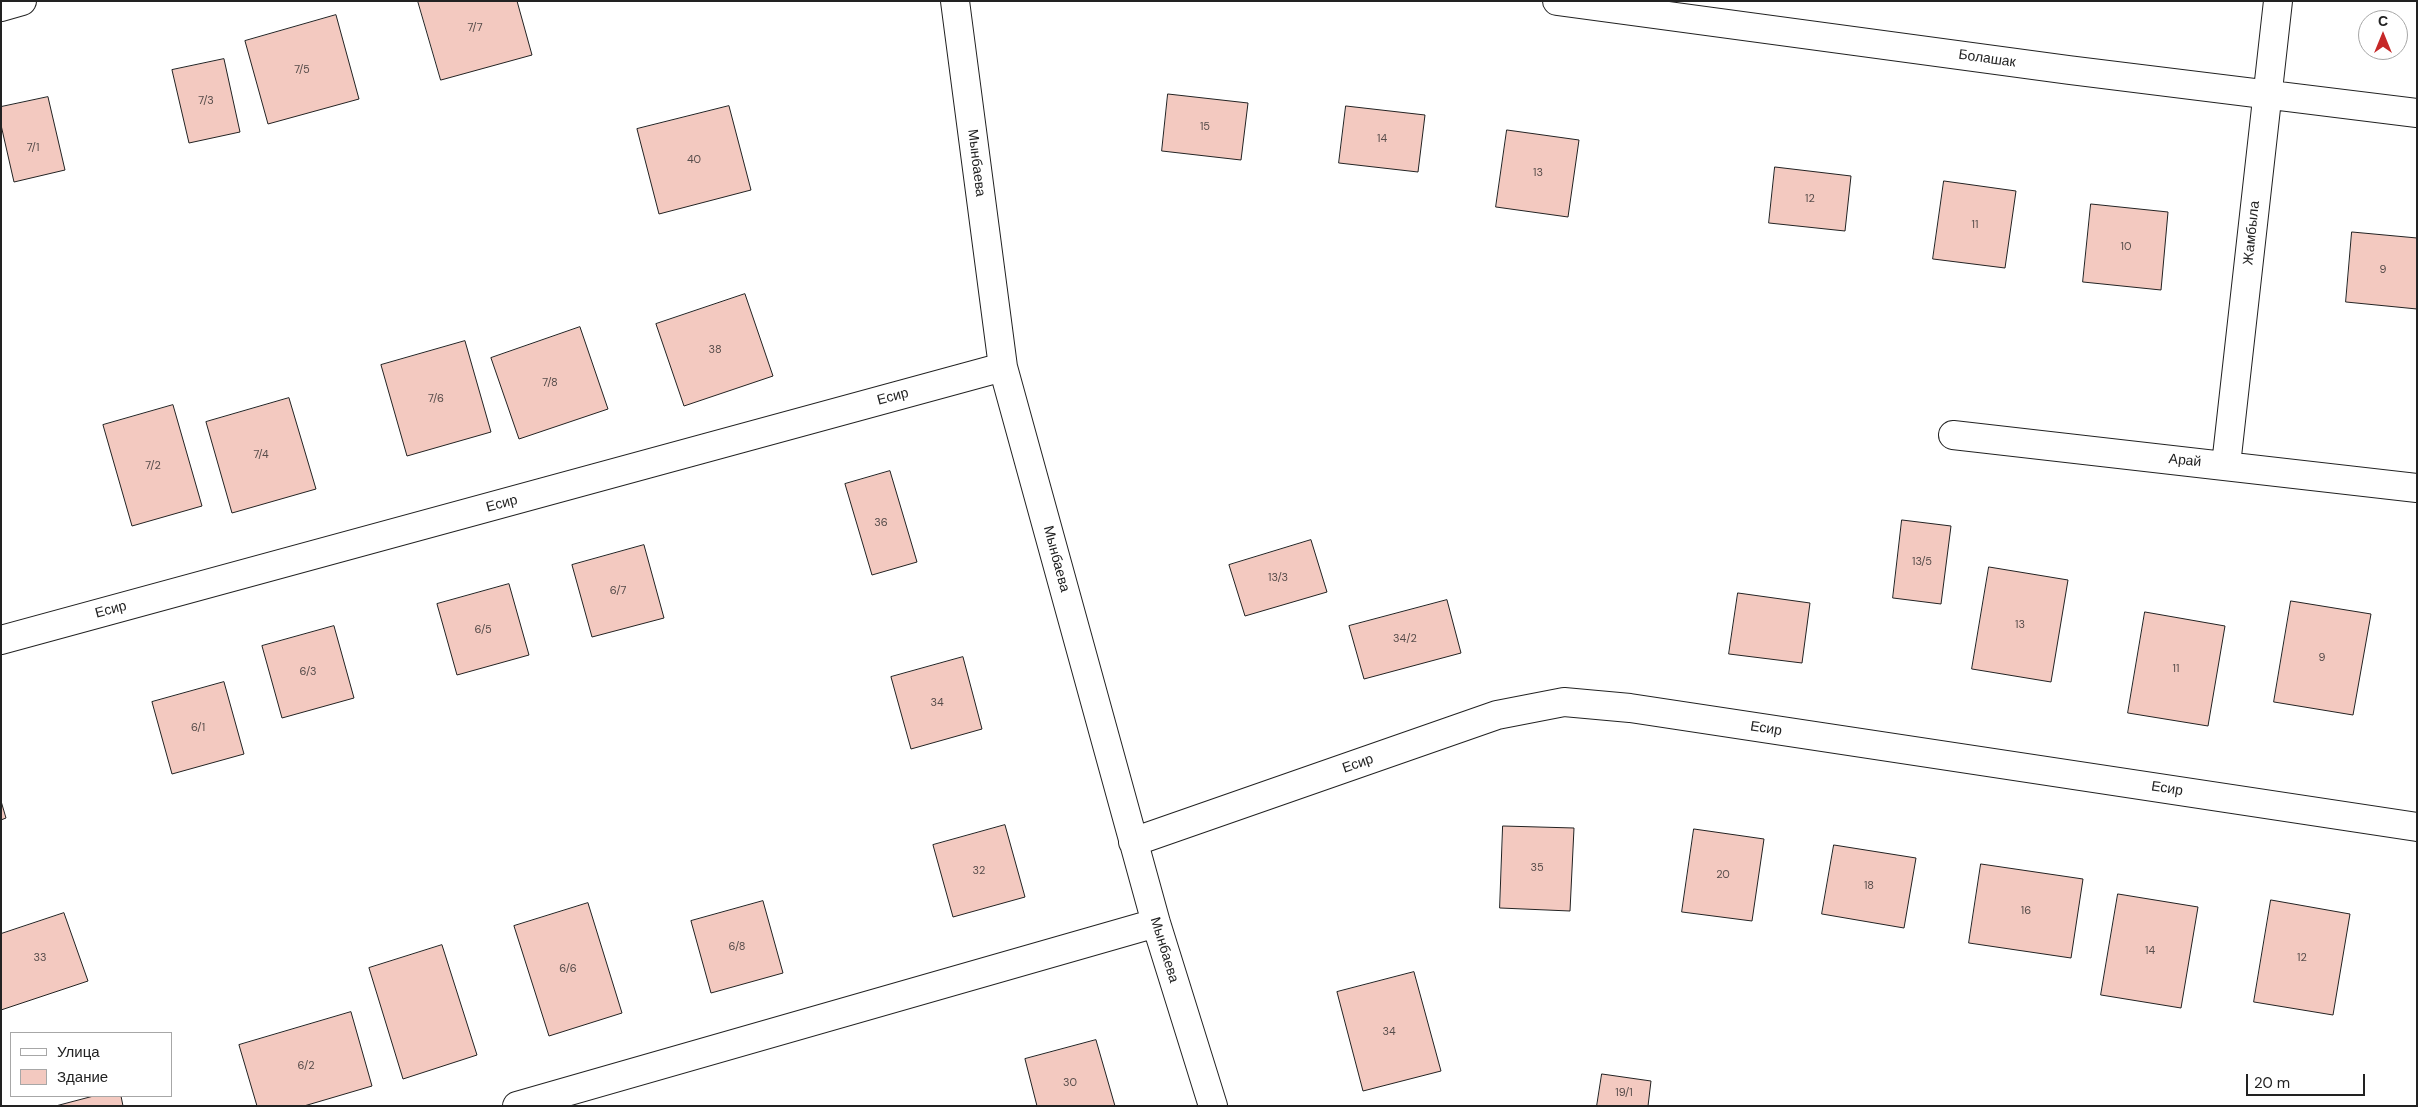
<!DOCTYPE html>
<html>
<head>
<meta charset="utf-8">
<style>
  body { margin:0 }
  #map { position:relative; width:2418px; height:1107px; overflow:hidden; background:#fff; font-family:"DM Sans",sans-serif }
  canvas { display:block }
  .frame { position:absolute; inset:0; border:2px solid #222; pointer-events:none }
  .legend { position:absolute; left:10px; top:1032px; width:162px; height:65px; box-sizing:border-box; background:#fff; border:1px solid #a7a7a7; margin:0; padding:6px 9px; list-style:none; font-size:15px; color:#222 }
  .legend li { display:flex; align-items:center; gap:10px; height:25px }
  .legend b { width:25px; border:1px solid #a7a7a7 }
  .north { position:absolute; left:2358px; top:10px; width:50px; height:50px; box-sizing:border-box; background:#fff; border:1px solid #a7a7a7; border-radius:50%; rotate:0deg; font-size:14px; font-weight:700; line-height:20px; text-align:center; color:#222 }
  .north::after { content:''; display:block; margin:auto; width:18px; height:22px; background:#c62828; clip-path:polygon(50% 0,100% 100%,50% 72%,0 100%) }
  .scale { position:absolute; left:2246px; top:1074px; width:119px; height:22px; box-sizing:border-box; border:2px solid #222; border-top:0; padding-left:6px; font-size:15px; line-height:18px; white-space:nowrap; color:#222; -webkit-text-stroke:4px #fff; paint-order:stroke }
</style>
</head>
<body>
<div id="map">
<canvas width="2418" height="1107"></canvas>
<div class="frame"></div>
<ul class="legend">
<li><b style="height:6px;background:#fff"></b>Улица</li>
<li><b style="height:14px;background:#f3c9c0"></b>Здание</li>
</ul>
<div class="north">С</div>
<div class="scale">20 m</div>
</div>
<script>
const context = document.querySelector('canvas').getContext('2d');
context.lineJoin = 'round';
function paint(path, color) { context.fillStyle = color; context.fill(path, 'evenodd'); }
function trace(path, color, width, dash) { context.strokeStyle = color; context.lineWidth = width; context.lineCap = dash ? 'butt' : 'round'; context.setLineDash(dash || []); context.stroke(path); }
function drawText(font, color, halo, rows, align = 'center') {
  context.font = font + ' "DM Sans",sans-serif'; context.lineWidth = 4; context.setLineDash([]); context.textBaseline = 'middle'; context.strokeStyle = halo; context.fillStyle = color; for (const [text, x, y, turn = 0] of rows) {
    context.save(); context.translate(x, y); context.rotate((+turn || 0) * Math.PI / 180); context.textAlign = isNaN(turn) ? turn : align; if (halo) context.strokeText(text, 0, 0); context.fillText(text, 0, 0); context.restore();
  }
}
const building = new Path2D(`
  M418 1H517L532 55 441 80Z
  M336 15 359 99 268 124 245 41Z
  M224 59 240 132 189 143 172 70Z
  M1168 94 1248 103 1241 160 1162 151Z
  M48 97 65 170 14 182 1 125V107Z
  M729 106 751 190 659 214 637 129Z
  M1346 106 1425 115 1418 172 1339 163Z
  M1507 130 1579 140 1568 217 1496 207Z
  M1775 167 1851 176 1845 231 1769 223Z
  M1944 181 2016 191 2005 268 1933 259Z
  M2091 204 2168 212 2161 290 2083 282Z
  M2352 232 2417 238V309L2346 302Z
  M745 294 773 376 684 406 656 324Z
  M580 327 608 409 519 439 491 358Z
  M465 341 491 432 407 456 381 365Z
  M289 398 316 489 232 513 206 422Z
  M173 405 202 506 132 526 103 425Z
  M890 471 917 562 872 575 845 484Z
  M1902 520 1951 526 1941 604 1893 598Z
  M1311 540 1327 592 1245 616 1229 565Z
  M644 545 664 618 592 637 572 565Z
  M1989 567 2068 580 2051 682 1972 669Z
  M509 584 529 655 457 675 437 604Z
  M1738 593 1810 603 1802 663 1729 654Z
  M1447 600 1461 653 1364 679 1349 626Z
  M2291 601 2371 614 2353 715 2274 702Z
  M2145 612 2225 626 2208 726 2128 713Z
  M334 626 354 698 282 718 262 646Z
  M963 657 982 729 911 749 891 677Z
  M224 682 244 754 172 774 152 702Z
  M1 801 6 818 1 820Z
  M1005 825 1025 897 953 917 933 845Z
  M1503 826 1574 828 1570 911 1500 908Z
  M1694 829 1764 839 1752 921 1682 912Z
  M1834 845 1916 858 1904 928 1822 914Z
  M1981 864 2083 879 2071 958 1969 943Z
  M2118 894 2198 907 2181 1008 2101 995Z
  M2271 900 2350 914 2333 1015 2254 1002Z
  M763 901 783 973 711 993 691 921Z
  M588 903 622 1013 549 1036 514 926Z
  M64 913 88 981 1 1010V934Z
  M442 945 477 1055 403 1079 369 968Z
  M1414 972 1441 1071 1363 1091 1337 992Z
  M351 1012 372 1086 304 1106H257L239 1045Z
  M1096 1040 1115 1106H1037L1025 1059Z
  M1602 1074 1651 1081 1648 1106H1597Z
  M94 1096H121L123 1106H56Z`);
paint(building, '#f3c9c0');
trace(building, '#222', 1);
const minor = new Path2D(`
  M955 1 1003 367 1156 923 1213 1106
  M1557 1 2069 70 2417 113
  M1 7 22 1
  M1953 435 2417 488
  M2226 465 2278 1
  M1 640 1003 367
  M1133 842 1497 715 1564 702 1630 708 2417 827
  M517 1106 1156 923`);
trace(minor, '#222', 30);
trace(minor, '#fff', 28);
drawText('11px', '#564c4a', null, [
  ["7/7",475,28],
  ["7/5",302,70],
  ["7/3",206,101],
  ["15",1205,127],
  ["14",1382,139],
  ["7/1",33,148],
  ["40",694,160],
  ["13",1538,173],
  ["12",1810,199],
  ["11",1975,225],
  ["10",2126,247],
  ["9",2383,270],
  ["38",715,350],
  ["7/8",550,383],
  ["7/6",436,399],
  ["7/4",261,455],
  ["7/2",153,466],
  ["36",881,523],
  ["13/5",1922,562],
  ["13/3",1278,578],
  ["6/7",618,591],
  ["13",2020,625],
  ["6/5",483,630],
  ["34/2",1405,639],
  ["9",2322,658],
  ["11",2176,669],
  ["6/3",308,672],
  ["34",937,703],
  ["6/1",198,728],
  ["35",1537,868],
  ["32",979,871],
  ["20",1723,875],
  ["18",1869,886],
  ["16",2026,911],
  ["6/8",737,947],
  ["14",2150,951],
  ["33",40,958],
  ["12",2302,958],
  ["6/6",568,969],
  ["34",1389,1032],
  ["6/2",306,1066],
  ["30",1070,1083],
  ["19/1",1624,1093]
]);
drawText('14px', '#222', '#fff', [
  ["Болашак",1987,59,8],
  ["Мынбаева",976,163,83],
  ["Жамбыла",2252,233,-84],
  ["Есир",893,397,-15],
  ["Арай",2185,461,6],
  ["Есир",502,504,-15],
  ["Мынбаева",1056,559,75],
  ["Есир",111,610,-15],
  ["Есир",1766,729,9],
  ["Есир",1358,764,-19],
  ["Есир",2167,789,9],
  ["Мынбаева",1164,950,73]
]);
</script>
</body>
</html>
